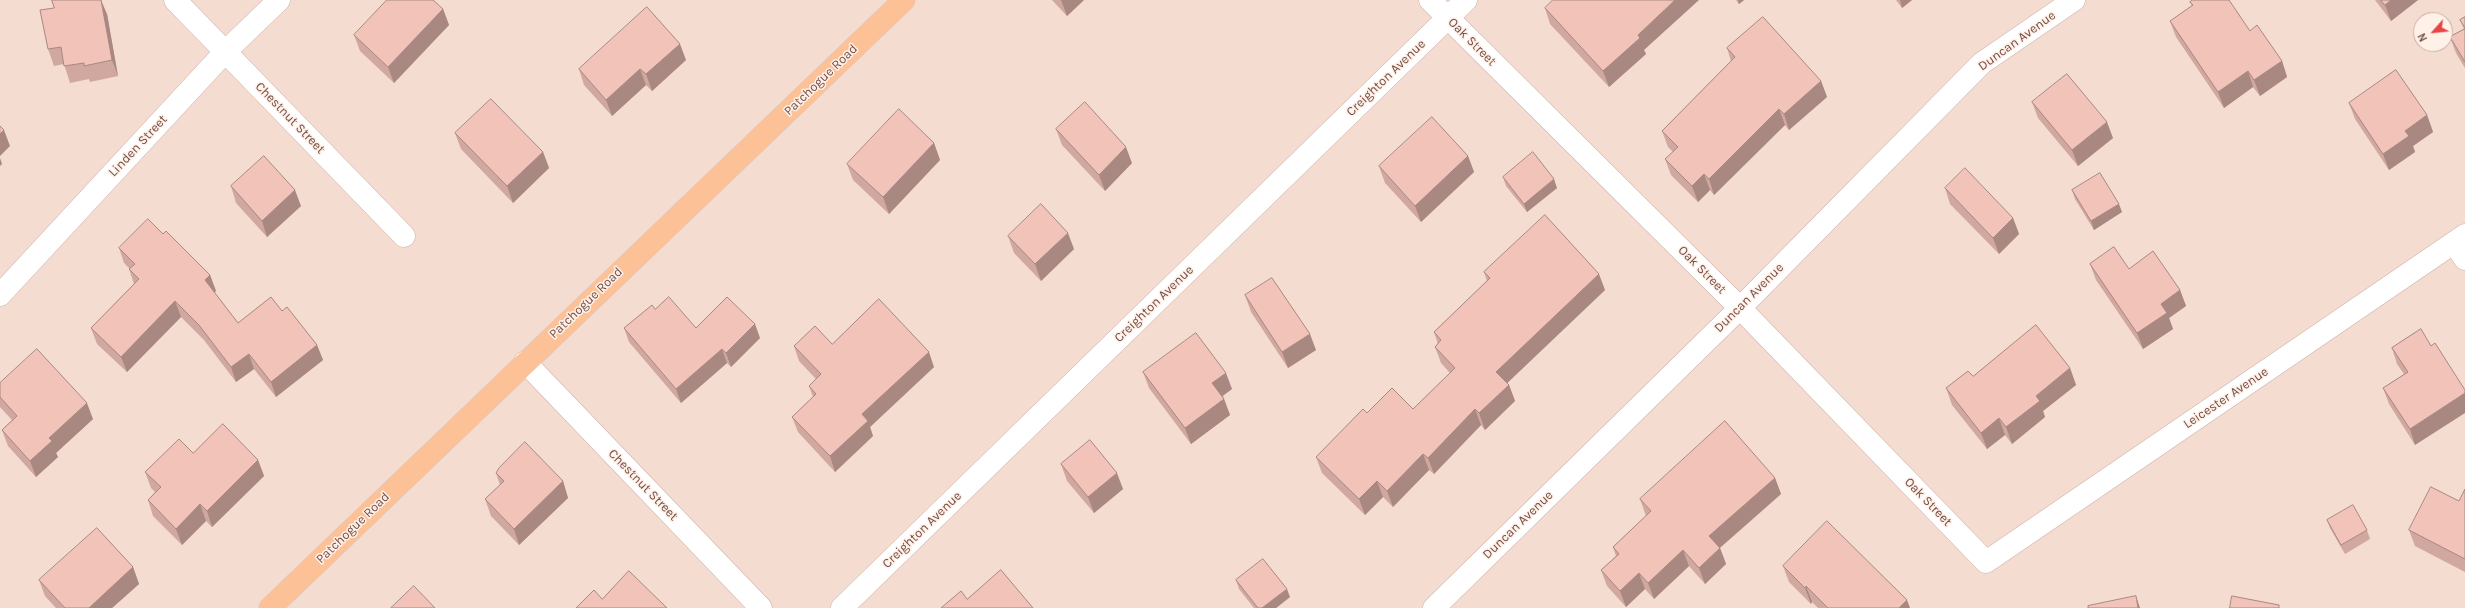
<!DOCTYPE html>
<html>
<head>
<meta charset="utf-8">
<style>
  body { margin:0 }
  #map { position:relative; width:2465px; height:608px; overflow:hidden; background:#fdece2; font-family:Karla,sans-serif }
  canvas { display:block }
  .north { position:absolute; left:2413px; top:12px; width:40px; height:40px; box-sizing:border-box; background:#fff1e8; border:1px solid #c7b0a8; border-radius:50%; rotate:243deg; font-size:11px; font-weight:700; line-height:16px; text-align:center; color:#744e48 }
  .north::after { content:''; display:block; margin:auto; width:14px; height:18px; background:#e94444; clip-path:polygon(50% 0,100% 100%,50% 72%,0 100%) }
</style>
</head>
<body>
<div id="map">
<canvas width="2465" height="608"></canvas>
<div class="north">N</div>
</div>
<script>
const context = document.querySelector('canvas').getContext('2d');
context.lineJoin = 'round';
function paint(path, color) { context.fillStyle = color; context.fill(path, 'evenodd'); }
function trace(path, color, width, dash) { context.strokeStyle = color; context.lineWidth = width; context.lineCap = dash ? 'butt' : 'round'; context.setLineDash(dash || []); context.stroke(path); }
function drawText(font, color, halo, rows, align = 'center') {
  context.font = font + ' Karla,sans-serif'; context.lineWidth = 3; context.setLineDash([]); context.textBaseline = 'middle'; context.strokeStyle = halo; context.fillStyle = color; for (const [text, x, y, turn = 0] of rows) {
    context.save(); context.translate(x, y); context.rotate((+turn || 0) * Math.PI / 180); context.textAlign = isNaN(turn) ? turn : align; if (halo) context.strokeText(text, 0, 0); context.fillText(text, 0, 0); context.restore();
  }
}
paint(new Path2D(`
  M0 0H2465V608H0ZM2421 20H2445V44H2421Z`), '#f4dcd0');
const minor = new Path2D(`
  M175 0 404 236
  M1430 0 1740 308 1986 562 2465 235
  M2454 243 2465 259
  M0 295 226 51 279 0
  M525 362 761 608
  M842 608 1466 0
  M1434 608 1740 308 1982 63 2074 0`);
const major = new Path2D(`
  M270 608 904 0`);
trace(minor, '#d0b3ab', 23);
trace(major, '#d8cdcc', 23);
trace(minor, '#fff', 22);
trace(major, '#fdc198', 22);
paint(new Path2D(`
  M1052 0H1084L1067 16Z
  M1736 0H1744L1739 4Z
  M1896 0H1912L1902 8Z
  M2375 0H2418L2391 21Z
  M2190 2 2250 31 2282 61 2287 77 2260 96 2253 87 2224 108 2176 37 2170 21 2192 6Z
  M1545 8 1644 50 1646 54 1609 87 1550 24Z
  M443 9 449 25 394 83 360 51 354 35Z
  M107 14 118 76 90 82 89 79 70 83 64 64 54 66 48 49Z
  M2465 17V68L2456 53 2450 37 2464 29 2460 20Z
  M1727 48 1821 81 1827 97 1789 130 1785 125 1714 195 1710 190 1698 202 1671 175 1665 159 1673 152 1668 147 1662 131 1731 61Z
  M686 60 652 91 646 85 612 116 584 85 579 69Z
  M2032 102 2113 138 2078 166 2038 118Z
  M2349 103 2427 115 2433 132 2413 146 2415 152 2389 170 2355 119Z
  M1056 129 1132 163 1105 191 1062 145Z
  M455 133 543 152 549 168 513 203 461 149Z
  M934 143 940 160 889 214 853 180 847 164Z
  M1468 156 1474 172 1421 222 1385 183 1379 166Z
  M1503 177 1557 188 1527 212 1506 186Z
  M231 186 301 206 267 237 236 203Z
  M1945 188 2013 218 2019 234 1999 254 1950 204Z
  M2072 190 2122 212 2094 230 2075 199Z
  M163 234 210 275 216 291 214 292 238 323 282 311 317 345 323 360 276 397 254 369 236 382 204 340 181 317 127 372 97 344 91 328 134 284 129 269H130L124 263 119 248Z
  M1008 236 1074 249 1041 281 1014 253Z
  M2090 264 2129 269 2180 290 2186 306 2169 318 2173 329 2143 349 2096 280Z
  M1484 272 1605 290 1507 383 1509 385 1515 401 1485 430 1481 425 1434 474 1429 470 1393 507 1383 497 1365 515 1322 473 1316 457 1367 413 1413 409 1450 373 1441 363 1435 347 1438 344 1434 332 1487 281Z
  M1245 295 1316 350 1288 368 1251 312Z
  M655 309 696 328 760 338 731 367 727 363 681 403 629 342 624 328Z
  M2421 329 2415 445 2389 404 2383 388 2404 374 2397 364 2392 348Z
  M832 344 934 367 870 427 873 436 835 472 798 432 792 417 813 397 809 386 816 379 799 361 794 346Z
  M2070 368 2076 385 2043 411 2045 417 2012 444 2005 435 1987 449 1952 405 1946 388 1973 376Z
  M1143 372 1232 389 1223 396 1224 399 1230 415 1191 444 1149 388Z
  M0 383 93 419 56 453 58 457 36 477 8 446 2 430 12 420 0 407Z
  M193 453 258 460 264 476 212 527 206 521 182 545 153 516 148 500 155 492 151 488 145 472Z
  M1061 464 1123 489 1094 513 1067 481Z
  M496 473 563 481 568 498 519 545 491 516 485 499 500 485Z
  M1775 478 1781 494 1720 548 1726 564 1705 584 1689 566 1654 599 1645 589 1626 607 1607 586 1601 570 1616 556 1613 547 1646 516 1640 499Z
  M2465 489V572L2415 546 2409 530 2459 501Z
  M2327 520 2367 530 2370 539 2345 554 2330 528Z
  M1783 566 1910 608H1818L1812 602 1811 604 1789 582Z
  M133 567 139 584 112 608H56L45 596 39 580Z
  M1236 580 1290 597 1276 608H1254L1239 589Z`), '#d0a89f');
paint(new Path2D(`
  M101 0 107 14 118 76 112 60Z
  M1061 0H1084L1067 16Z
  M1675 0H1699L1644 50 1646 54 1609 87 1603 71 1638 35Z
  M1738 0H1744L1739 4Z
  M1900 0H1912L1902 8Z
  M2391 0H2418L2391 21 2385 5Z
  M443 9 449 25 394 83 388 67Z
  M680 44 686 60 652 91 646 74Z
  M2282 61 2287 77 2260 96 2254 80Z
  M640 69 646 85 612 116 606 100Z
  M2248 71 2253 87 2224 108 2218 92Z
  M1821 81 1827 97 1789 130 1784 114Z
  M1779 109 1785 125 1714 195 1709 179Z
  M2427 115 2433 132 2413 146 2415 152 2389 170 2383 154 2405 131Z
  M2107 122 2113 138 2078 166 2072 150Z
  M4 130 10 146 0 156V134Z
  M934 143 940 160 889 214 883 197Z
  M1126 147 1132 163 1105 191 1099 175Z
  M543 152 549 168 513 203 507 186Z
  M1468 156 1474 172 1421 222 1415 206Z
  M0 158 2 164 0 166Z
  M1704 174 1710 190 1698 202 1692 186Z
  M1554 179 1557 188 1527 212 1524 204Z
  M295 190 301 206 267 237 262 221Z
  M2119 204 2122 212 2094 230 2091 221Z
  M2013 218 2019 234 1999 254 1993 238Z
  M1068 233 1074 249 1041 281 1035 264Z
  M1599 274 1605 290 1502 388 1496 372Z
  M210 275 216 291 211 296 205 280Z
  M2180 290 2186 306 2169 318 2173 329 2143 349 2137 333 2161 304Z
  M175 301 181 317 127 372 121 357Z
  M755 324 760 338 731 367 726 353Z
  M1310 334 1316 350 1288 368 1282 352Z
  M317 345 323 360 276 397 271 382Z
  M722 349 727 363 681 403 676 389Z
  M929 352 934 367 870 427 873 436 835 472 830 456 862 414Z
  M249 354 254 369 236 382 231 367Z
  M2070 368 2076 385 2043 411 2045 417 2012 444 2006 427 2036 396Z
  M1226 373 1232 389 1218 399 1212 383Z
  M1509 385 1515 401 1485 430 1479 413Z
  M2465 393V413L2415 445 2410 429Z
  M1224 399 1230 415 1191 444 1185 428Z
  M87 403 93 419 56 453 58 457 36 477 30 461 49 438Z
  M1475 409 1481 425 1434 474 1428 458Z
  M1999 418 2005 435 1987 449 1981 433Z
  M1423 454 1429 470 1393 507 1387 491Z
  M258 460 264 476 212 527 207 511Z
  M1117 473 1123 489 1094 513 1088 497Z
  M1775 478 1781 494 1715 552 1709 536Z
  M563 481 568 498 519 545 514 529Z
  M1377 481 1383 497 1365 515 1359 499Z
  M200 504 206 521 182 545 176 529Z
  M1720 548 1726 564 1705 584 1699 568Z
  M1683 550 1689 566 1654 599 1648 583Z
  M133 567 139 584 112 608H89Z
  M1639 573 1645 589 1626 607 1620 591Z
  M1806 586 1812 602 1811 604 1805 588Z
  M1287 589 1290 597 1276 608H1262Z
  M2136 596 2140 608H2138Z
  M1907 600 1910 608H1899Z`), '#a98882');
const building = new Path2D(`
  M52 0H101L112 60 84 66V63L64 66 61 47 48 49 40 10 54 8Z
  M387 0H433L443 9 388 67 354 35Z
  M1553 0H1675L1638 35 1640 38 1603 71 1545 8Z
  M2193 0H2229L2250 31 2257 25 2282 61 2254 80 2248 71 2218 92 2170 21 2193 5 2190 2Z
  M2381 0H2391L2385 5Z
  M647 7 680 44 646 74 640 69 606 100 579 69Z
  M1763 17 1821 81 1784 114 1779 109 1709 179 1704 174 1692 186 1665 159 1678 147 1662 131 1735 57 1727 48Z
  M2465 17V28L2460 20Z
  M2465 29V62L2450 37Z
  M2396 70 2427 115 2405 131 2409 136 2383 154 2349 103Z
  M2067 74 2107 122 2072 150 2032 102Z
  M491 99 543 152 507 186 455 133Z
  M1085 102 1126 147 1099 175 1056 129Z
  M899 109 934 143 883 197 847 164Z
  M1432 117 1468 156 1415 206 1379 166Z
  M0 126 4 130 0 134Z
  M1533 152 1554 179 1524 204 1503 177Z
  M264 156 295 190 262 221 231 186Z
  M1965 168 2013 218 1993 238 1945 188Z
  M2100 173 2119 204 2091 221 2072 190Z
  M1041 204 1068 233 1035 264 1008 236Z
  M1545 215 1599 274 1496 372 1509 385 1479 413 1475 409 1428 458 1423 454 1387 491 1377 481 1359 499 1316 457 1363 409 1367 413 1392 388 1413 409 1455 368 1435 347 1441 340 1434 332 1490 278 1484 272Z
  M148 219 163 234 166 231 210 275 205 280 238 323 271 297 282 311 287 307 317 345 271 382 249 354 231 367 199 325 175 301 121 357 91 328 139 279 129 269 135 264 119 248Z
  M2114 247 2129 269 2153 251 2180 290 2161 304 2167 313 2137 333 2090 264Z
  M1272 278 1310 334 1282 352 1245 295Z
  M669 297 696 328 727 297 755 324 726 353 722 349 676 389 624 328 652 305 655 309Z
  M879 299 929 352 862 414 868 421 830 456 792 417 816 394 809 386 821 374 794 346 815 326 832 344Z
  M2036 325 2070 368 2036 396 2040 401 2006 427 1999 418 1981 433 1946 388 1968 371 1973 376Z
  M2421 329 2431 346 2435 343 2465 390V393L2410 429 2383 388 2408 372 2392 348Z
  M1196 333 1226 373 1212 383 1224 399 1185 428 1143 372Z
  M37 349 87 403 49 438 52 441 30 461 2 430 17 416 0 397V383Z
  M1725 421 1775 478 1709 536 1720 548 1699 568 1683 550 1648 583 1639 573 1620 591 1601 570 1619 554 1613 547 1651 511 1640 499Z
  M223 424 258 460 207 511 200 504 176 529 148 500 161 487 145 472 179 439 193 453Z
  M1090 440 1117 473 1088 497 1061 464Z
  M525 442 563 481 514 529 485 499 504 481 496 473 499 468Z
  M2431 487 2459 501 2465 489V559L2409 530Z
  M2353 505 2367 530 2341 545 2327 520Z
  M1827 521 1907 600 1899 608H1828L1806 586 1805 588 1783 566Z
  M97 528 133 567 89 608H65L39 580Z
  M1263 559 1287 589 1262 608H1258L1236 580Z
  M1001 570 1033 608H941L961 591 967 599Z
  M629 571 667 608H576L594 590 602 599Z
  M414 586 435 608H391Z
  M2136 596 2138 608H2088V606Z
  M2232 596 2279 605V608H2230Z`);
paint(building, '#f2c3b9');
trace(building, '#a98882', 1);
drawText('13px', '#744e48', '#fff1e8', [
  ["Duncan Avenue",2017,41,-36],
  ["Oak Street",1472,42,45],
  ["Creighton Avenue",1386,78,-44],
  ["Patchogue Road",821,80,-44],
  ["Chestnut Street",290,118,46],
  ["Linden Street",138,146,-47],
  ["Oak Street",1702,270,45],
  ["Duncan Avenue",1749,298,-45],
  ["Patchogue Road",586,303,-44],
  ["Creighton Avenue",1154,304,-44],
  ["Leicester Avenue",2226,398,-34],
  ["Chestnut Street",643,485,46],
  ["Oak Street",1928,502,46],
  ["Duncan Avenue",1518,525,-44],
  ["Patchogue Road",353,528,-44],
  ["Creighton Avenue",922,530,-44]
]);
</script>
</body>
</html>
